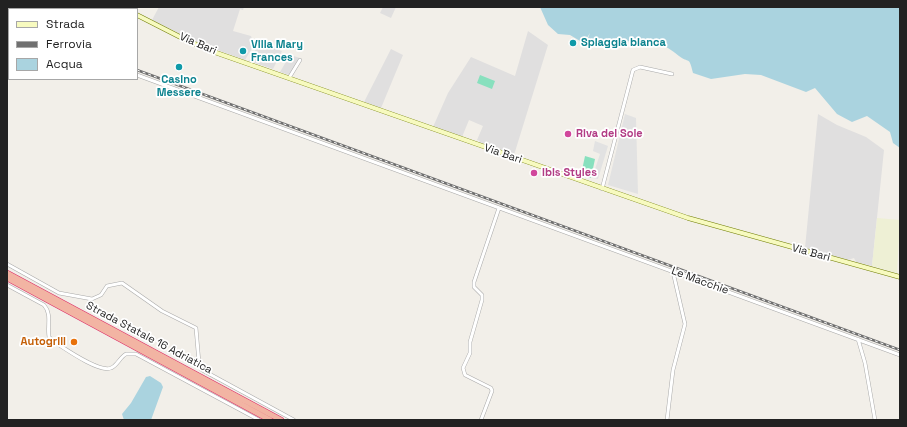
<!DOCTYPE html>
<html>
<head>
<meta charset="utf-8">
<style>
  body { margin:0 }
  #map { position:relative; width:907px; height:427px; overflow:hidden; background:#f2efe9; font-family:"Space Grotesk",sans-serif }
  canvas { display:block }
  .frame { position:absolute; inset:0; border:8px solid #222; pointer-events:none }
  .legend { position:absolute; left:8px; top:8px; width:130px; height:72px; box-sizing:border-box; background:#fff; border:1px solid #a7a7a7; margin:0; padding:5px 7px; list-style:none; font-size:12px; color:#222 }
  .legend li { display:flex; align-items:center; gap:8px; height:20px }
  .legend b { width:20px; border:1px solid #a7a7a7 }
</style>
</head>
<body>
<div id="map">
<canvas width="907" height="427"></canvas>
<div class="frame"></div>
<ul class="legend">
<li><b style="height:5px;background:#f7fabf"></b>Strada</li>
<li><b style="height:5px;background:#707070"></b>Ferrovia</li>
<li><b style="height:11px;background:#aad3df"></b>Acqua</li>
</ul>
</div>
<script>
const context = document.querySelector('canvas').getContext('2d');
context.lineJoin = 'round';
function paint(path, color) { context.fillStyle = color; context.fill(path, 'evenodd'); }
function trace(path, color, width, dash) { context.strokeStyle = color; context.lineWidth = width; context.lineCap = dash ? 'butt' : 'round'; context.setLineDash(dash || []); context.stroke(path); }
function drawText(font, color, halo, rows, align = 'center') {
  context.font = font + ' "Space Grotesk",sans-serif'; context.lineWidth = 3.5; context.setLineDash([]); context.textBaseline = 'middle'; context.strokeStyle = halo; context.fillStyle = color; for (const [text, x, y, turn = 0] of rows) {
    context.save(); context.translate(x, y); context.rotate((+turn || 0) * Math.PI / 180); context.textAlign = isNaN(turn) ? turn : align; if (halo) context.strokeText(text, 0, 0); context.fillText(text, 0, 0); context.restore();
  }
}
paint(new Path2D(`
  M159 7H244L243 10 240 9 233 31 251 36 254 45 245 60 209 47 208 43 201 44 152 20Z
  M383 7H396L391 18 380 13Z
  M528 31 548 45 514 155 479 143 480 141 477 140 483 126 469 120 462 137 433 127 448 93 471 57 515 76Z
  M259 44 282 51 273 69 249 61Z
  M391 49 403 55 381 108 364 102Z
  M290 55 300 58 289 75 280 72Z
  M818 114 837 125 866 137 884 150 872 266 856 262 854 258 848 260 822 253 821 251 817 252 805 248Z`), '#e0dfdf');
paint(new Path2D(`
  M877 218 900 220 897 273 872 266Z`), '#eef0d5');
paint(new Path2D(`
  M480 75 495 81 492 89 477 83Z
  M585 156 595 159 591 178 581 175Z`), '#88e0be');
paint(new Path2D(`
  M625 114 636 118 638 194 608 185Z
  M595 141 608 146 598 179 592 178 600 154 593 151Z`), '#e2e2e2');
paint(new Path2D(`
  M540 7H900V148L893 143 890 132 867 116 852 122 837 114 815 88 806 92 761 75 745 74 711 79 693 73C689 55 689 64 679 56 645 27 624 49 587 41L590 33 585 41H580L570 35 558 34 548 25Z
  M150 376 161 383 163 387 151 420H124L122 414 131 403 146 377Z`), '#aad3df');
const minor = new Path2D(`
  M7 27 9 28
  M137 75 900 355
  M289 78 300 60
  M602 189 633 70 640 67 672 74
  M7 264 59 293 92 299 101 295 107 286 122 283 162 311 196 328 199 363 201 369 204 371 294 420
  M7 285 44 305C52 314 47 325 49 337L53 341C64 348 99 373 111 368 117 366 120 357 126 354H136L259 420
  M858 339 865 363 875 420
  M481 420 492 391 491 388 465 375 463 368 470 353V342L482 300V295L474 287V282L499 208
  M667 420 673 370 685 324 673 272`);
const secondary = new Path2D(`
  M122 7 126 9
  M137 15 188 41 217 53 688 218 900 277`);
const trunk = new Path2D(`
  M7 273 281 420
  M7 278 270 420`);
trace(minor, '#a9a9a9', 4);
trace(secondary, '#707d05', 5);
trace(trunk, '#dc2a67', 6);
trace(minor, '#fff', 3);
trace(secondary, '#f7fabf', 4);
trace(trunk, '#f2b4a3', 5);
const rail = new Path2D(`
  M7 21H9
  M137 70 900 350`);
trace(rail, '#707070', 2.5);
trace(rail, '#fff', 1, [3]);
for (const [x, y, r, color] of [
  [573,43,4,"#0f9aa8"],
  [243,51,4,"#0f9aa8"],
  [179,67,4,"#0f9aa8"],
  [568,134,4,"#d1479c"],
  [534,173,4,"#d1479c"],
  [74,342,4,"#e8710a"]
]) { const dot = new Path2D(); dot.arc(x, y, r, 0, 2 * Math.PI); context.fillStyle = color; context.fill(dot); trace(dot, '#fff', 1.5); }
drawText('bold 11px', '#0d838f', '#fff', [
  ["Spiaggia bianca",581,43],
  ["Villa Mary",251,45],
  ["Frances",251,58],
  ["Casino",179,80,"center"],
  ["Messere",179,93,"center"]
], 'left');
drawText('11px', '#222', '#fff', [
  ["Via Bari",198,44,23],
  ["Via Bari",503,154,19],
  ["Via Bari",811,253,15],
  ["Le Macchie",700,281,20],
  ["Strada Statale 16 Adriatica",149,338,28]
]);
drawText('bold 11px', '#b23c85', '#fff', [
  ["Riva del Sole",576,134],
  ["Ibis Styles",542,173]
], 'left');
drawText('bold 11px', '#c56008', '#fff', [
  ["Autogrill",66,342]
], 'right');
</script>
</body>
</html>
